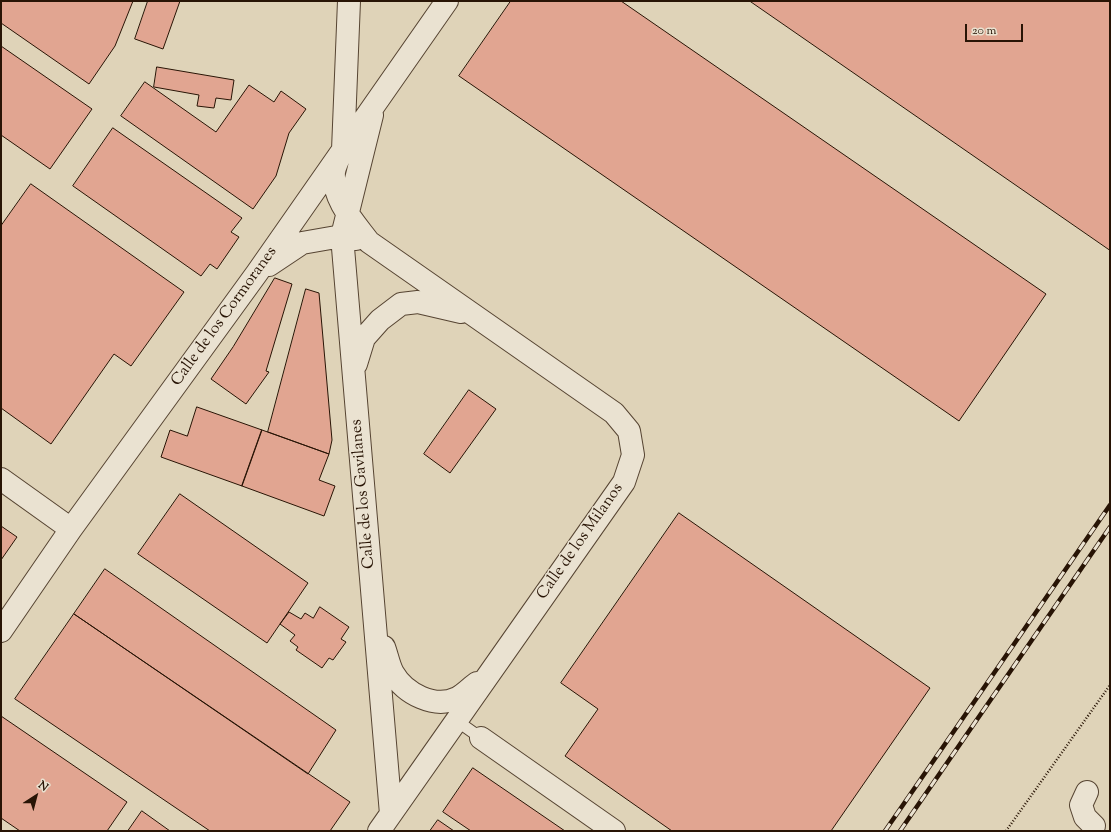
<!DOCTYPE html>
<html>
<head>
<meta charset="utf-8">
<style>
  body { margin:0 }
  #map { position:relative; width:1111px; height:832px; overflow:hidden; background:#dfd3b8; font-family:"Sorts Mill Goudy",serif }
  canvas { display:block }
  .frame { position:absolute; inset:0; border:2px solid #281405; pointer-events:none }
  .north { position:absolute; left:16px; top:776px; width:40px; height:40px; -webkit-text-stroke:3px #eae2d1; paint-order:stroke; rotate:36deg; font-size:11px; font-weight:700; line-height:16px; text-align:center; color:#281405 }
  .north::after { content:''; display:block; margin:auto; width:14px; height:18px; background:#281405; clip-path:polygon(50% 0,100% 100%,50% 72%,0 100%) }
  .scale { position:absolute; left:965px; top:24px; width:58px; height:18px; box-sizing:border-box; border:2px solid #281405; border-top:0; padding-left:5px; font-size:12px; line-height:14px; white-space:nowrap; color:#281405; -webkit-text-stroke:3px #eae2d1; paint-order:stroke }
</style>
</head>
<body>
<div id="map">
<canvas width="1111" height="832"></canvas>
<div class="frame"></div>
<div class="north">N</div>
<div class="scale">20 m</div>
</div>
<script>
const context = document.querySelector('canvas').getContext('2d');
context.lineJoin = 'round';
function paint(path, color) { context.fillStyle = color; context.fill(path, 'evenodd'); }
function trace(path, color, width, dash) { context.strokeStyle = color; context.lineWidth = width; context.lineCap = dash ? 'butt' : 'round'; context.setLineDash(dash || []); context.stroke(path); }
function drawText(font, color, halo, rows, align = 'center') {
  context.font = font + ' "Sorts Mill Goudy",serif'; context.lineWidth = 3; context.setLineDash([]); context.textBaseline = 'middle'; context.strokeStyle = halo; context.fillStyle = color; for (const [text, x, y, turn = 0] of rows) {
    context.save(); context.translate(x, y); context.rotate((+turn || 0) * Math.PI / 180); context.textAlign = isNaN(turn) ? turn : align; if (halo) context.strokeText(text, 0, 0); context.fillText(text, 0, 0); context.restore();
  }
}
const building = new Path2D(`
  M1 1H133L115 46 89 84 1 23Z
  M148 1H180L163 49 135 39Z
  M511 1H621L1046 294 959 421 459 76Z
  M750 1H1110V250Z
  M1 46 92 109 50 169 1 135Z
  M157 67 234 80 231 100 216 98 214 108 197 106 199 95 154 87Z
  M145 82 216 132 249 85 274 102 281 91 306 109 289 133 276 176 253 209 121 116Z
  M113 128 242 218 231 232 239 237 217 269 210 264 201 276 73 186Z
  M31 184 184 292 131 366 114 354 51 444 1 408V226Z
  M275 278 292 284 266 371 269 372 246 404 211 379 233 347Z
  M306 289 319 293 332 440 329 454 268 432Z
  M469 390 496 409 450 473 424 454Z
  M197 407 262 430 242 486 161 457 170 430 187 436Z
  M262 430 329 454 319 480 335 486 324 516 242 486Z
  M180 494 308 583 267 643 138 554Z
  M679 513 930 688 831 831H672L565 756 598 709 561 683Z
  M1 526 17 537 1 560Z
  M105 569 336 730 308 774 74 614Z
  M320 607 349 627 341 639 346 642 333 660 329 658 322 668 296 650 298 647 290 641 295 635 280 624 289 612 301 619 305 613 313 618Z
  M74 614 350 802 330 831H210L15 699Z
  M1 716 127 802 107 831H20L1 818Z
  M473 768 565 831H471L443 812Z
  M142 811 170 831H128Z
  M438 820 454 831H430Z`);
paint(building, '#e1a591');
trace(building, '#281405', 1);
const lane = new Path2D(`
  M457 721 481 738`);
const street = new Path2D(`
  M349 1 343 150C340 156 335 165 334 172 332 199 354 222 369 242L614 413 629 431 633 455 624 482 379 831
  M372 115 342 236 391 814
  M269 265 302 243 342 236 356 239
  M356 364 364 338 380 320 401 304 418 302 461 312
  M1 479 71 529
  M1 631 71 529 257 273 447 1
  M384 647C387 655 389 666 393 673 405 694 435 709 457 698 464 695 471 687 477 683
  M481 738 614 831
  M1087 792 1081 805 1085 817 1094 826`);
trace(lane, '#564432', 13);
trace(street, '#564432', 24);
trace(new Path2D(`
  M1006 831 1110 685`), '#281405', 2.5, [1, 2]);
trace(lane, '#eae2d1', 11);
trace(street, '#eae2d1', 22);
const rail = new Path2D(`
  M885 831 1110 505
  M900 831 1110 527`);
trace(rail, '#281405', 4.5);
trace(rail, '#eae2d1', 3, [9]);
drawText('16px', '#281405', '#eae2d1', [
  ["Calle de los Cormoranes",225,317,-54],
  ["Calle de los Gavilanes",364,494,-95],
  ["Calle de los Milanos",581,542,-55]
]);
</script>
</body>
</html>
